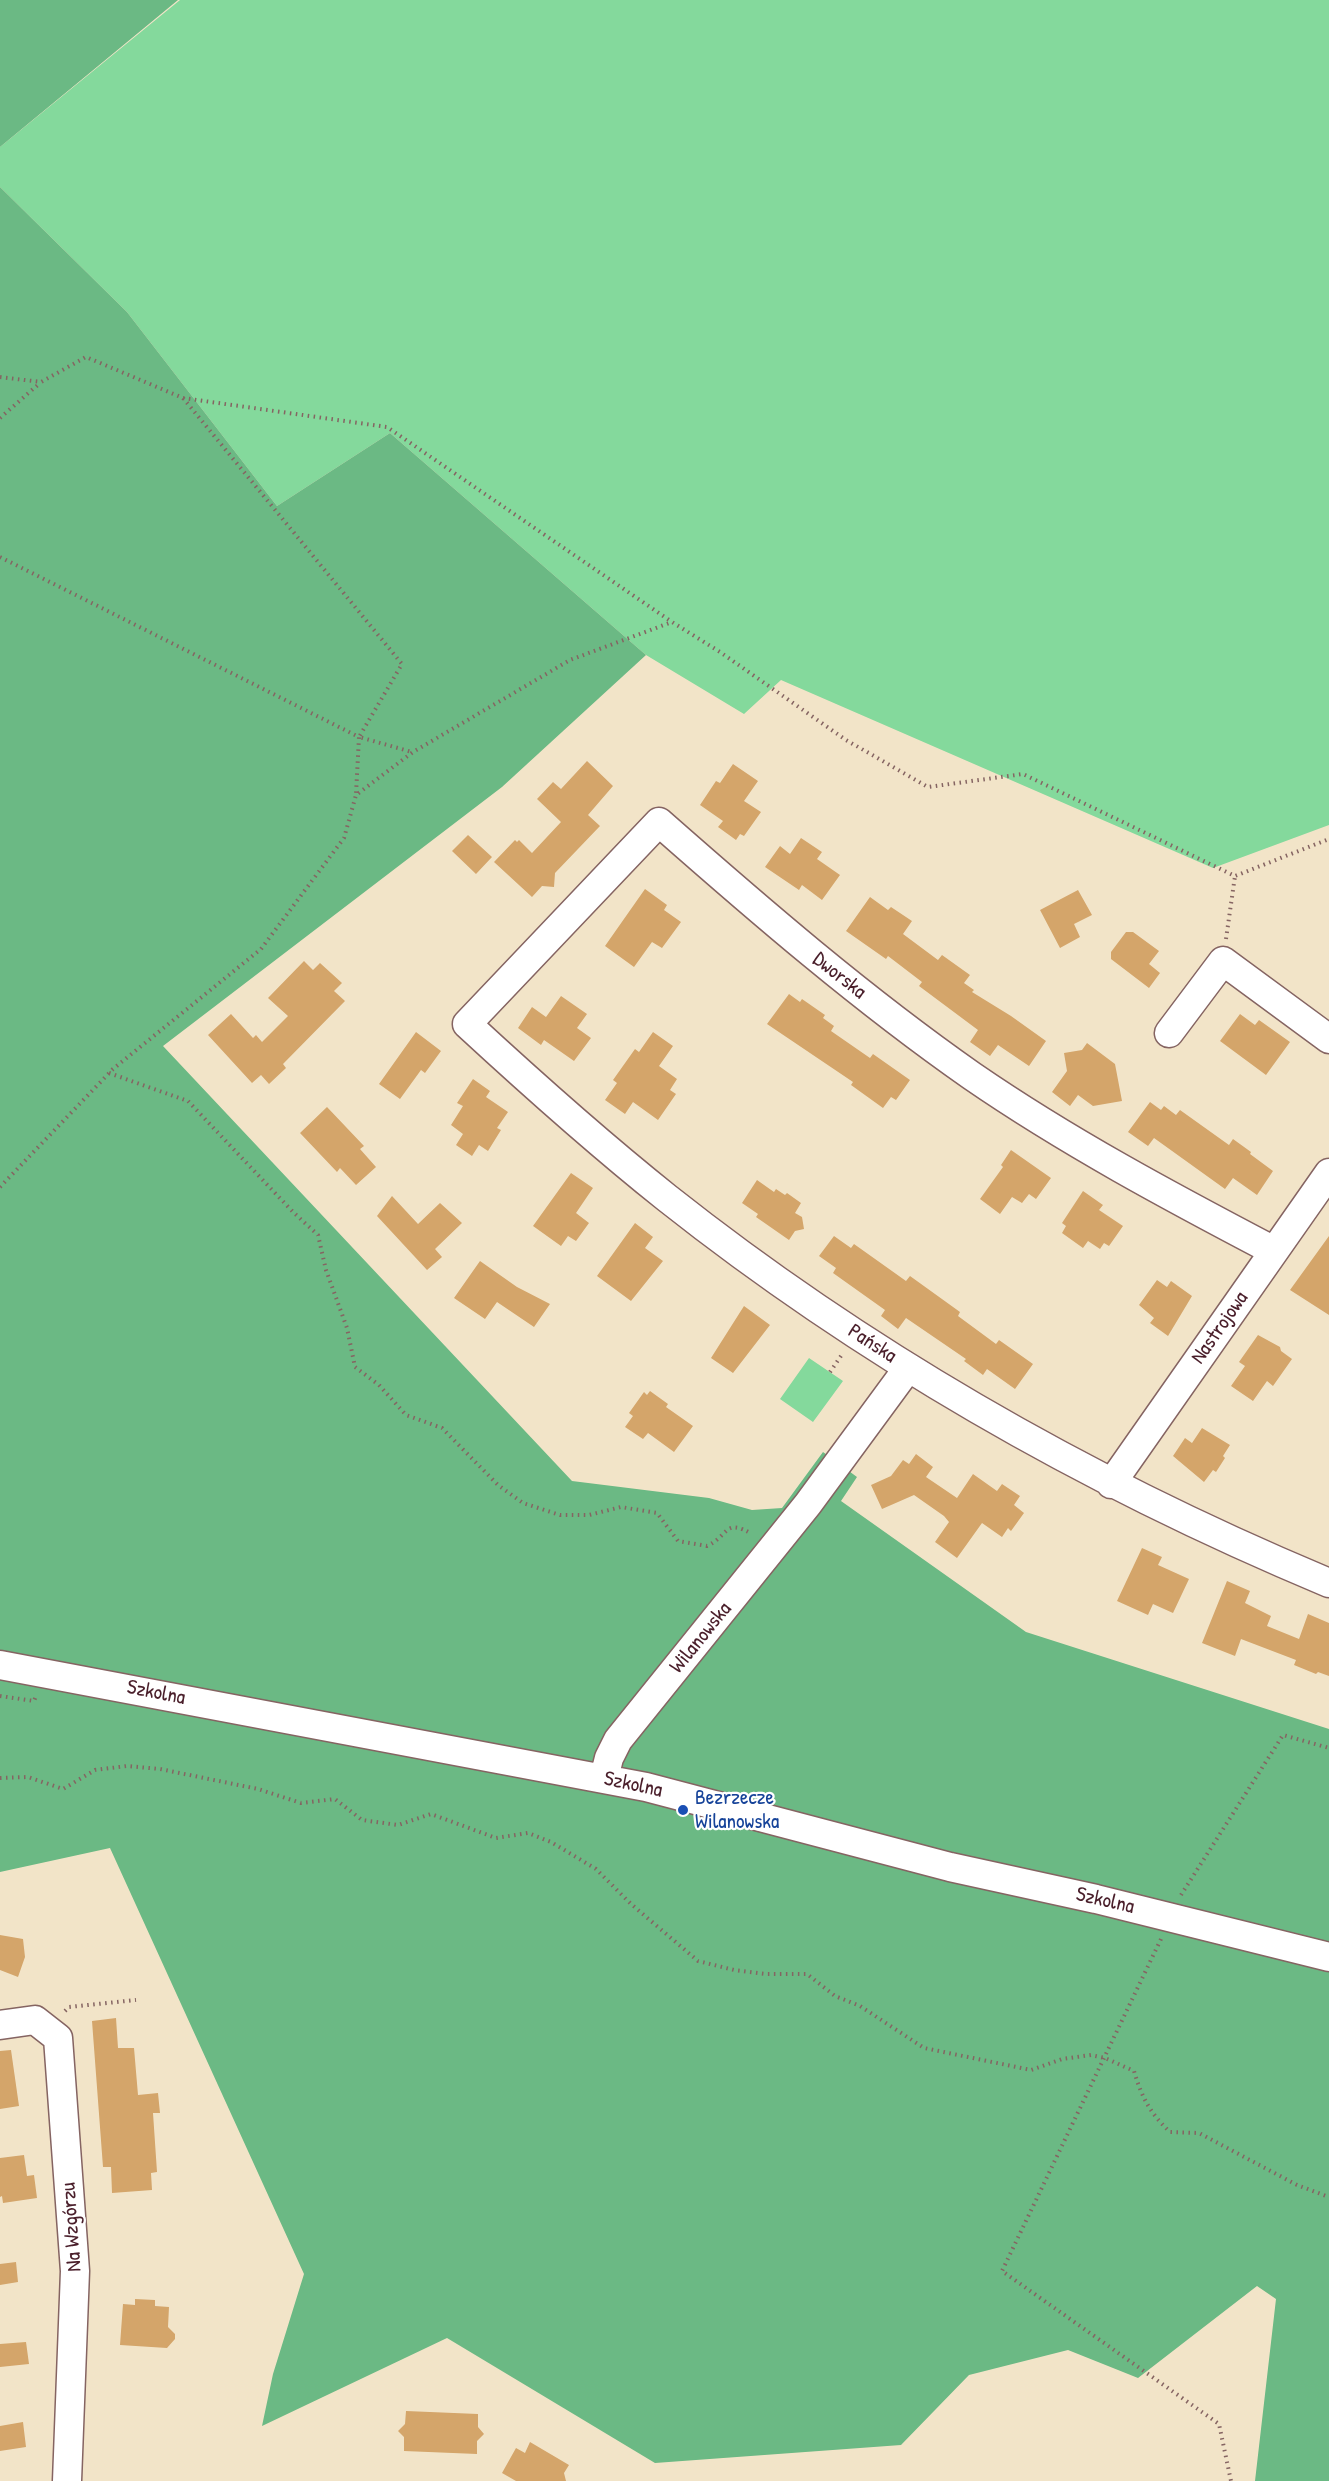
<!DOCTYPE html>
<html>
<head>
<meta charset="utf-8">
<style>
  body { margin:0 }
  canvas { display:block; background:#f2e4c8 }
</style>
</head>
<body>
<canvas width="1329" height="2481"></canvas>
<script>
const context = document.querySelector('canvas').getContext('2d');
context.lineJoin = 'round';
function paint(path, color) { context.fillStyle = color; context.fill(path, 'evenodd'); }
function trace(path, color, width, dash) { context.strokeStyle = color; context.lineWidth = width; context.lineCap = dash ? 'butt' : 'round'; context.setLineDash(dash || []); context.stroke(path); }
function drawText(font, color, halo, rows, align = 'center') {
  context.font = font + ' "Patrick Hand",sans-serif'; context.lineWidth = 4.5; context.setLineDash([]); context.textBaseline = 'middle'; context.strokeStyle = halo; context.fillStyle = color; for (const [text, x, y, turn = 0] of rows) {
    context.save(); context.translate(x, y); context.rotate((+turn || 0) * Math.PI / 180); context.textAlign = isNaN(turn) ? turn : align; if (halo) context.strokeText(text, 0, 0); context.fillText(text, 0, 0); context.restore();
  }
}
paint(new Path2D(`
  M180 0H1329V825L1213 868 781 680 744 714 646 655 390 433 277 506 127 312 0 187V147Z
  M809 1358 843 1381 813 1422 780 1399Z`), '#84d99c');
paint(new Path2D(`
  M0 0H178L0 147Z
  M0 187 127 312 277 506 390 433 646 655 502 787 163 1046 572 1481 709 1498 752 1510 782 1508 823 1452 857 1477 841 1501 1026 1632 1329 1729V2481H1255L1276 2299 1257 2286 1138 2378 1068 2350 969 2375 901 2445 655 2463 447 2338 262 2426 273 2374 304 2274 110 1848 0 1872Z`), '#6bb984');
paint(new Path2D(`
  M587 761 613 786 588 815 600 826 555 873 554 887 542 886 532 897 494 862 515 840 517 842 519 840 532 853 561 822 537 799 553 782 561 789Z
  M733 764 758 781 744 801 761 812 744 836 740 834 736 840 718 827 723 821 700 805 716 781 720 783Z
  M468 835 492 857 476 874 452 851Z
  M801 838 822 852 817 859 840 875 822 900 802 885 799 890 765 867 780 846 790 854Z
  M645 889 667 905 664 910 681 922 662 948 652 942 634 967 605 946Z
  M1078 890 1092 915 1074 924 1080 937 1060 948 1040 910Z
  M870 897 888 910 891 907 912 921 903 934 938 960 942 955 970 975 964 983 974 990 972 992 1011 1016 1046 1041 1029 1066 998 1045 990 1056 970 1042 978 1030 919 986 922 982 888 956 886 959 846 931Z
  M1126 932H1133L1159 951 1149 964 1160 973 1149 988 1111 959V952Z
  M304 961 313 970 320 963 342 983 334 991 345 1001 283 1064 286 1068 269 1084 261 1075 252 1083 208 1035 231 1014 253 1038 256 1035 262 1042 288 1016 268 998Z
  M789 994 800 1002 802 999 825 1015 823 1018 834 1026 831 1031 870 1058 873 1054 910 1080 896 1100 891 1097 883 1108 851 1085 853 1082 767 1024Z
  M561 996 587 1014 577 1028 591 1038 574 1061 544 1040 541 1045 518 1028 532 1007 546 1017Z
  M1240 1014 1255 1025 1259 1020 1290 1042 1266 1075 1220 1041Z
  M416 1032 441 1051 425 1073 421 1070 400 1099 379 1084Z
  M653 1032 673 1046 659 1066 677 1079 670 1090 676 1094 658 1120 633 1102 625 1114 605 1100 617 1083 613 1080 635 1049 639 1052Z
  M1087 1043 1115 1064 1122 1101 1093 1106 1078 1095 1070 1106 1052 1092 1067 1071 1064 1053 1082 1050Z
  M473 1079 490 1091 486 1097 508 1112 497 1128 501 1130 488 1151 479 1145 472 1156 456 1145 463 1134 451 1125 463 1106 457 1103Z
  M1150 1102 1161 1110 1164 1106 1176 1115 1180 1110 1229 1145 1233 1139 1251 1152 1250 1154 1273 1171 1257 1195 1233 1178 1225 1189 1154 1138 1148 1146 1128 1132Z
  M327 1107 364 1146 360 1149 376 1167 356 1185 340 1168 337 1172 300 1133Z
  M1011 1150 1051 1178 1036 1199 1029 1194 1022 1203 1012 1197 1000 1214 980 1199 1003 1167 1001 1165Z
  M571 1173 593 1188 576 1213 589 1223 576 1241 568 1236 561 1246 533 1226Z
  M757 1180 774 1192 776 1189 785 1195 787 1193 801 1203 795 1213 802 1217 804 1229 795 1231 789 1240 756 1217 758 1214 742 1203Z
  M1083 1191 1103 1205 1099 1210 1123 1226 1109 1246 1104 1243 1100 1249 1088 1241 1083 1248 1062 1233 1066 1226 1062 1223Z
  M392 1196 418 1224 440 1203 462 1223 435 1249 442 1257 427 1270 377 1216Z
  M635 1223 653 1237 645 1248 663 1261 631 1301 597 1276Z
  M834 1236 851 1248 854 1244 906 1281 910 1276 960 1312 958 1316 996 1344 999 1340 1033 1364 1015 1389 987 1369 983 1375 964 1361 966 1359 906 1318 898 1329 881 1316 885 1310 833 1273 836 1268 819 1256Z
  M1329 1236V1315L1290 1290Z
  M480 1261 517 1287 550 1304 534 1327 497 1302 485 1319 454 1298Z
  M1157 1280 1167 1287 1171 1281 1192 1296 1168 1336 1150 1323 1154 1318 1139 1305Z
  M744 1306 770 1325 733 1373 711 1358Z
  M1258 1335 1280 1347 1281 1351 1292 1359 1273 1386 1267 1381 1253 1401 1231 1386 1245 1366 1239 1362Z
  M650 1391 668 1404 666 1407 693 1426 674 1452 648 1433 643 1439 625 1427 633 1416 629 1413 644 1392 647 1395Z
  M1202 1428 1230 1445 1223 1456 1225 1458 1216 1472 1213 1470 1204 1482 1173 1456 1185 1438 1192 1443Z
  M916 1454 933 1467 926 1477 957 1498 973 1474 997 1491 1002 1484 1020 1496 1014 1505 1024 1513 1011 1531 1008 1528 1002 1537 982 1523 957 1558 935 1542 949 1522 944 1516 914 1495 882 1509 871 1485 891 1476 903 1460 909 1464Z
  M1142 1548 1162 1557 1158 1565 1189 1579 1173 1613 1153 1604 1148 1615 1117 1601Z
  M1227 1581 1250 1591 1245 1603 1271 1616 1267 1626 1299 1639 1308 1614 1329 1623V1676L1318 1672 1316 1674 1294 1665 1296 1660 1241 1639 1235 1656 1202 1643Z
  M0 1935 23 1939 25 1957 18 1977 0 1970Z
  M116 2018 118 2048H134L138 2095 158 2093 160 2113H153L157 2172 151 2173 152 2190 112 2193 111 2167H103L92 2021Z
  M11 2050 19 2106 0 2109V2051Z
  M24 2155 27 2176 34 2175 37 2198 3 2203 2 2196 0 2197V2158Z
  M16 2262 18 2282 0 2285V2264Z
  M135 2299 155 2300V2306L169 2307 168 2327 175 2334V2339L167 2348 120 2345 123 2304 135 2305Z
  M26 2342 29 2364 0 2367V2344Z
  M406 2411 478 2414V2427L484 2434 477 2441V2454L404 2451V2437L398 2431 405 2424Z
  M23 2422 26 2447 0 2451V2426Z
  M530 2442 569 2465 564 2473 566 2481H516L502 2473 516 2448 525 2453Z`), '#d4a56a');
const minor = new Path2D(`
  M1169 1033 1223 961 1329 1039
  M1274 1251C1171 1197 1068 1142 972 1076 862 999 760 911 659 822L467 1024C532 1084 598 1143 667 1198 869 1358 1092 1484 1329 1583
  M1111 1484 1329 1173
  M0 1665 646 1787 950 1867 1096 1899 1329 1957
  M604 1778 609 1758 618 1740 808 1504 908 1368
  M0 2025 35 2020 58 2038 75 2271 67 2481`);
trace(minor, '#856462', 31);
trace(new Path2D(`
  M0 377 41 382 86 357 183 398 387 427 672 622
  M183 398 402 664 359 737 412 752
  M0 418 40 383
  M0 557 359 737 356 794
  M1226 939 1235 876
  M109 1073 188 1101 293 1212 318 1235 326 1270 347 1328 355 1367 379 1385 406 1415 442 1428 498 1485 523 1503 560 1515H589L621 1507 657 1513 678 1541 707 1546C730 1535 724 1518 752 1534
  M0 1187 113 1069 261 949 344 838 356 795 413 752 570 660 672 622 720 652 846 740 928 787 1023 774 1235 876 1329 839
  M830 1372 843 1353
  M0 1696 34 1701 36 1696
  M0 1778 28 1777 63 1789 95 1770 127 1766 160 1769 258 1789 301 1803 335 1799 362 1820 398 1825 431 1814 496 1838 528 1833 551 1842 596 1869 631 1904 698 1961 734 1970 765 1974H807L835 1996 860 2006 924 2048 1031 2070 1062 2059 1091 2055 1105 2058 1134 2071C1142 2098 1150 2113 1170 2132L1199 2133 1297 2185 1329 2197
  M1181 1895 1283 1735 1329 1748
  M1161 1939 1002 2271 1219 2424 1231 2481
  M65 2011 69 2007 136 2000`), '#856462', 4, [1.5, 4.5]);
trace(minor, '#fff', 28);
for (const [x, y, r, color] of [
  [683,1810,6,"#1a4fb4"]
]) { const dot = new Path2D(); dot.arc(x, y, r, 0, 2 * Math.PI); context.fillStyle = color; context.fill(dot); trace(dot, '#fff', 2); }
drawText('21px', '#4a1f2b', '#fff', [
  ["Dworska",839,976,38],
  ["Nastrojowa",1220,1328,-55],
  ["Pańska",872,1344,33],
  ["Wilanowska",701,1638,-51],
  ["Szkolna",156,1693,11],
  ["Szkolna",633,1785,12],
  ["Szkolna",1105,1901,13],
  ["Na Wzgórzu",72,2227,-94]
]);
drawText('21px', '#164399', '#fff', [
  ["Bezrzecze",695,1798],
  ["Wilanowska",695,1822]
], 'left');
</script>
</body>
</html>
